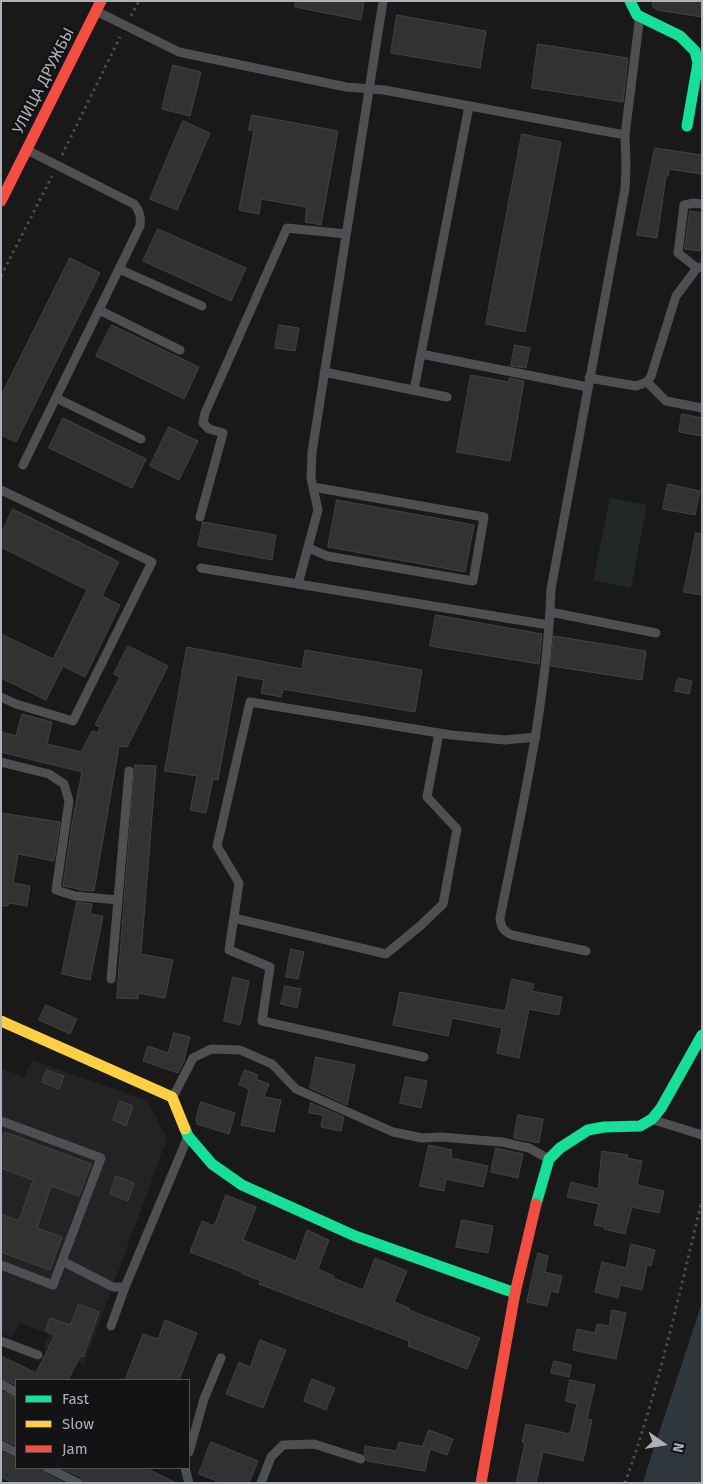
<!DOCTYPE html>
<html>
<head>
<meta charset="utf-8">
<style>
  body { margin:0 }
  #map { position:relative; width:703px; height:1484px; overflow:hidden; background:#191919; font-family:"Fira Sans",sans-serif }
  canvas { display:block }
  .frame { position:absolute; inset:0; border:2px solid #acb0b9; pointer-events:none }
  .legend { position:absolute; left:15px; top:1379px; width:175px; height:90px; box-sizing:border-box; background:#131315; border:1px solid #505257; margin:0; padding:6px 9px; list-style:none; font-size:15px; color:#acb0b9 }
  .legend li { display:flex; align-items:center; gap:10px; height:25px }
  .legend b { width:25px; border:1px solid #505257 }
  .north { position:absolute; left:638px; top:1419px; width:50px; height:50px; -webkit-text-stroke:4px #131315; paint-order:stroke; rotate:103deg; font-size:14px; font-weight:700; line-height:20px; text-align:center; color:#acb0b9 }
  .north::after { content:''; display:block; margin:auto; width:18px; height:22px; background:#acb0b9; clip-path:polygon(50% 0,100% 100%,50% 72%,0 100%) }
</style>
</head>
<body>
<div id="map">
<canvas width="703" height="1484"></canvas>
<div class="frame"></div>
<ul class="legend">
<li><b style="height:6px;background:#16e098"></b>Fast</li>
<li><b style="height:6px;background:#ffcf43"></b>Slow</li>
<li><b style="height:6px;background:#f24e42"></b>Jam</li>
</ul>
<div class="north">N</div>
</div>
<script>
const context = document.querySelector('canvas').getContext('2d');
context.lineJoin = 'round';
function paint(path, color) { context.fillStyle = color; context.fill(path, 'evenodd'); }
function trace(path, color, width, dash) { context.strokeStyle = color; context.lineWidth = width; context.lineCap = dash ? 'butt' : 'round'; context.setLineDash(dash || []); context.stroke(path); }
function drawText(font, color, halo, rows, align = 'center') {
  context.font = font + ' "Fira Sans",sans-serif'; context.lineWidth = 5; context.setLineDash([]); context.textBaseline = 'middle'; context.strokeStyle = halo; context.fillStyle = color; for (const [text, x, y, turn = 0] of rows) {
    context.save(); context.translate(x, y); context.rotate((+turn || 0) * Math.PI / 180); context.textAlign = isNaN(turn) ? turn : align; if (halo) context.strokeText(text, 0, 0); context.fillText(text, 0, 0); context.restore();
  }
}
paint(new Path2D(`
  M32 1060 148 1101 167 1139 84 1364 44 1348 49 1334 20 1323 12 1337 1 1334V1068L24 1077Z`), '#232325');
paint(new Path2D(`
  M610 498 647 505 631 588 593 580Z`), '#222823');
paint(new Path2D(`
  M702 1303V1483H643L647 1469Z`), '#2f363c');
const building = new Path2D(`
  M296 1H364L361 20 295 7Z
  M653 1H702V17L657 10 653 7Z
  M397 15 486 31 480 68 391 53Z
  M538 44 628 58 623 102 532 88Z
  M173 65 201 72 190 116 162 109Z
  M252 115 338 131 321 225 305 222 307 207 261 199 259 214 239 210 254 130H249Z
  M183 121 210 133 177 210 150 199Z
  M522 134 561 142 525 332 486 324Z
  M655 148 702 155V174L669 169 668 176H666L657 238 637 235Z
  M690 211 702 213V238L700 251 685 249Z
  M158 229 246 268 231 301 143 261Z
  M70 258 100 273 16 442 1 435V396Z
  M112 325 199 367 184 399 96 356Z
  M279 325 299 328 295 351 275 348Z
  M515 345 530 348 526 368 511 366Z
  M471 375 509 382V378L524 381 510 461 457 452Z
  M682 414 702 418V436L679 432Z
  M63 418 146 459 132 488 49 448Z
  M169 427 198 441 179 480 150 466Z
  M668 484 700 491 695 515 663 509Z
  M337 500 474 525 465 572 328 547Z
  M13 509 119 562 102 596 120 605 85 677 63 666 46 700 1 678V634L53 659 87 590 1 547V534Z
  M203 522 276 535 272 560 198 546Z
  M696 533 702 534V595L684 592Z
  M436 615 542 634 539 664 430 646Z
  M554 636 646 651 642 680 551 666Z
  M128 646 168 666 127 747 119 746 94 891 79 890V889L63 886 72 824 82 772 1 752V732L16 736 22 714 52 722 47 744 81 752 92 731 98 733 100 727 95 725 120 677 114 674Z
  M187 647 302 669 305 650 422 670 415 712 283 689 281 697 261 693 264 680 237 675 218 780 213 779 206 813 190 810 197 776 165 771Z
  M678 678 692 681 689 694 675 691Z
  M135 765 156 766 141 954 173 960 165 998 138 993V999L117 998Z
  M1 813 60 822 54 861 18 854 13 883 30 886 27 906 9 903 8 906H1Z
  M77 902 92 904 90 914 103 916 90 980 62 974Z
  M291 949 304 952 298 979 286 977Z
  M233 977 249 981 240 1025 224 1021Z
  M512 979 534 984 532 991 562 997 559 1015 529 1009 519 1058 497 1053 502 1028 452 1018 448 1036 393 1025 400 992 505 1011Z
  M285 986 301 989 297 1008 281 1004Z
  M46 1005 77 1019 70 1034 39 1020Z
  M174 1033 190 1037 184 1059H185L178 1073 143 1061 148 1046 168 1053Z
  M316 1057 355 1065 347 1105 310 1088Z
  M47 1070 64 1076 59 1089 42 1082Z
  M245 1070 258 1075 256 1079 269 1084 264 1097 281 1100 274 1132 241 1125 249 1089 239 1085Z
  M406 1077 427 1081 421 1108 400 1103Z
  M120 1101 133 1106 126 1126 113 1120Z
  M201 1102 235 1113 229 1134 197 1124 196 1120Z
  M311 1103 344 1117 341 1131 321 1127 323 1115 309 1113Z
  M518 1115 543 1119 539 1143 514 1138Z
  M5 1132 91 1164 79 1196 51 1186 37 1228 62 1237 50 1270 1 1252V1214L19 1221 33 1180 1 1168V1143Z
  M429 1145 452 1150 451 1158 488 1166 483 1187 446 1179 444 1191 420 1186Z
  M496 1148 523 1154 518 1178 491 1172Z
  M602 1151 628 1155 627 1158 642 1161 637 1185 664 1191 659 1213 632 1207 625 1234 604 1229 605 1227 594 1225 599 1204 567 1197 571 1182 598 1189Z
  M116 1176 134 1183 128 1201 110 1194Z
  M226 1195 256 1207 243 1240 296 1261 307 1230 329 1240 318 1269 334 1276 333 1278 363 1290 375 1258 407 1271 394 1302 409 1308V1310L480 1338 467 1369 408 1346 409 1341 259 1284 261 1281 241 1273 242 1272 190 1252 202 1221 214 1226Z
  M462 1220 493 1226 488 1253 456 1247Z
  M631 1244 655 1250 651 1266 647 1265 642 1290 620 1285 618 1298 595 1292 602 1262 626 1268Z
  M538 1253 548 1256 545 1272 562 1276 558 1293 551 1291 547 1306 527 1302Z
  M79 1304 99 1312 83 1357 80 1356 68 1380H16V1385L1 1378V1356L36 1373 55 1335 45 1331 50 1318 70 1325Z
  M612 1310 626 1313 616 1359 573 1350 577 1329 595 1333 597 1324 609 1326Z
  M165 1320 197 1333 179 1380H125L143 1334 158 1339Z
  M260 1340 286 1350 263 1408 226 1394 239 1362 250 1367Z
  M554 1361 571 1365 569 1377 551 1373Z
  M312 1379 335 1388 326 1410 304 1401Z
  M570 1380 595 1385 587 1419 592 1420 583 1461 543 1452 536 1483H516L525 1443 522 1442 526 1424 570 1434 577 1404 566 1401Z
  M1 1391 16 1398V1445L1 1439Z
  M429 1430 453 1439 447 1455 430 1449 425 1471 367 1461V1457L364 1454 365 1446 397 1451 399 1442 425 1447 423 1446Z
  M211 1442 258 1461 249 1483H222L199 1474Z
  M1 1452 16 1458V1468H42L45 1473 64 1483H13L1 1477Z
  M61 1468H146L176 1483H84L81 1477Z`);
paint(building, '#323233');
trace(building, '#424345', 1);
trace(new Path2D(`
  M131 16 139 1
  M62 155 120 37
  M1 276 52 176
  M625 1483C658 1391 679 1295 702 1200`), '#494b4d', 3, [2.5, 4]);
trace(new Path2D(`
  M98 12 179 52 346 87 384 90 625 135
  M697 268 678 253 684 205 694 203 702 204
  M119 269 202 306
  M99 310 180 350
  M421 354 588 387
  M324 372 447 397
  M589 378 636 386 647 382 651 376 676 296 697 268 702 267
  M647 382 666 401 702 408
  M414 390 469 106
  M56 398 141 439
  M23 465 140 226C141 217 140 211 134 204L27 150
  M1 490 152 562 73 721 16 704 1 697
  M200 517 223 433 209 429 203 423 205 413 287 228 346 234
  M309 548 327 556 473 581 484 517 313 487
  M201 568 298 584 318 510 311 478 312 452 383 1
  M298 584 549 625
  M550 612 656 633
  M1 762 49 774 64 784 69 801 56 890 75 896 118 900 111 979
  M118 900 129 771
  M234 918 386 954 420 926 443 904 457 829 427 797 439 733
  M586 951 512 935C503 931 501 927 500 918 522 808 547 701 551 589L625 189 626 165 625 135 639 23 638 17
  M424 1057 262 1021 270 967 229 950 239 883 217 846 250 702 451 735 505 740 536 737
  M173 1097 193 1058 211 1049 240 1050 272 1064 296 1089 393 1132 422 1138 441 1137 502 1142 529 1148 549 1159
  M654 1120 702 1135
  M1 1121 101 1158 53 1285 1 1265
  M62 1261 113 1287H125
  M111 1326 125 1287 187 1139
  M1 1341 38 1355
  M1 1384 16 1392
  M1 1445 16 1452
  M189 1452 204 1399 221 1358
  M48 1468 78 1483
  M185 1468 189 1483
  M261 1483 271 1457 283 1445 314 1444 361 1459`), '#4e4f52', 9);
trace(new Path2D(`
  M630 1 637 15 680 36 695 51 698 63 687 126
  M185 1129 188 1136 212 1164 242 1185 355 1236 515 1293
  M536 1204 549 1159 560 1148 588 1130 604 1127 640 1126 652 1119 661 1108 702 1035`), '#16e098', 11);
trace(new Path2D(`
  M1 1021 172 1097 185 1129`), '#ffcf43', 11);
trace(new Path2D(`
  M1 201 101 1
  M481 1483 515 1293 536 1204`), '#f24e42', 11);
drawText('16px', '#acb0b9', '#131315', [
  ["УЛИЦА ДРУЖБЫ",44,81,-63]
]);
</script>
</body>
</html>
